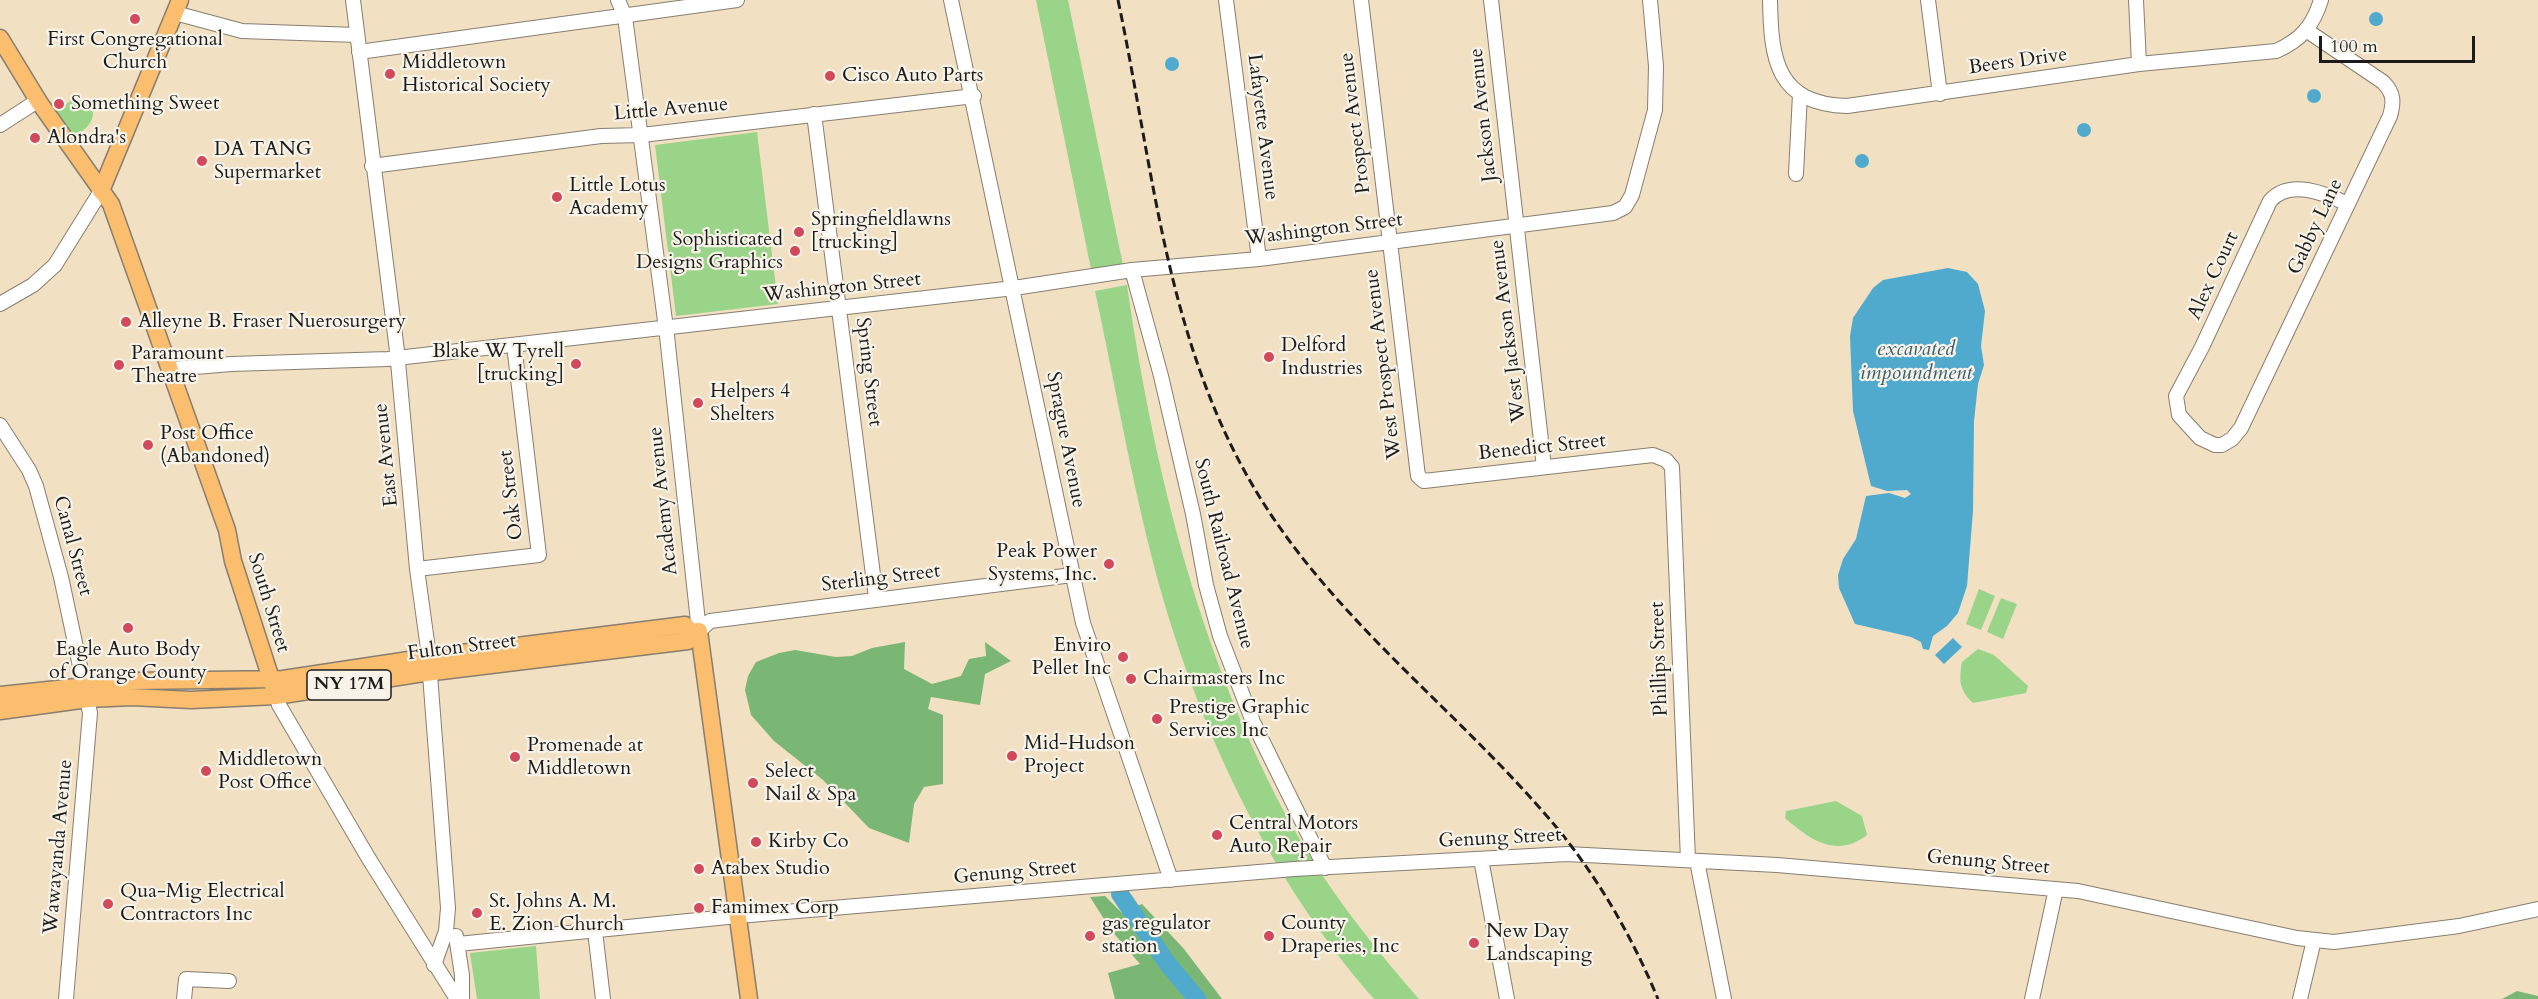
<!DOCTYPE html>
<html>
<head>
<meta charset="utf-8">
<style>
  body { margin:0 }
  #map { position:relative; width:2538px; height:999px; overflow:hidden; background:#f2e0c3; font-family:Cardo,serif }
  canvas { display:block }
  .scale { position:absolute; left:2319px; top:36px; width:156px; height:27px; box-sizing:border-box; border:3px solid #1c1c1c; border-top:0; padding-left:8px; font-size:18px; line-height:21px; white-space:nowrap; color:#1c1c1c; -webkit-text-stroke:4px #f7f3e8; paint-order:stroke }
</style>
</head>
<body>
<div id="map">
<canvas width="2538" height="999"></canvas>
<div class="scale">100 m</div>
</div>
<script>
const context = document.querySelector('canvas').getContext('2d');
context.lineJoin = 'round';
function paint(path, color) { context.fillStyle = color; context.fill(path, 'evenodd'); }
function trace(path, color, width, dash) { context.strokeStyle = color; context.lineWidth = width; context.lineCap = dash ? 'butt' : 'round'; context.setLineDash(dash || []); context.stroke(path); }
function drawText(font, color, halo, rows, align = 'center') {
  context.font = font + ' Cardo,serif'; context.lineWidth = 4.5; context.setLineDash([]); context.textBaseline = 'middle'; context.strokeStyle = halo; context.fillStyle = color; for (const [text, x, y, turn = 0] of rows) {
    context.save(); context.translate(x, y); context.rotate((+turn || 0) * Math.PI / 180); context.textAlign = isNaN(turn) ? turn : align; if (halo) context.strokeText(text, 0, 0); context.fillText(text, 0, 0); context.restore();
  }
}
paint(new Path2D(`
  M1036 0H1068L1123 265 1091 269Z
  M78 96 93 112C93 126 82 131 71 139L54 112Z
  M757 132 778 304 676 316 655 145Z
  M1127 285C1154 471 1200 658 1291 824 1326 887 1372 945 1419 999H1374C1268 878 1197 726 1155 570 1131 479 1115 384 1095 291Z
  M1979 589 1995 596 1981 630 1966 624Z
  M2001 598 2017 604 2003 639 1987 632Z
  M1978 649 1994 655 2028 686 2026 693 1973 703C1959 690 1959 680 1962 662Z
  M1836 801 1862 816 1867 835C1836 859 1809 839 1785 818L1786 811Z
  M536 946 540 999H477L470 953Z`), '#99d488');
paint(new Path2D(`
  M905 642 904 669 932 684 961 676 969 659 986 656 985 642 1011 661 985 674 980 705 931 697 928 709 943 715V784L924 787 914 804 909 843 869 828 823 780 774 741 751 715 745 690 748 676 756 662 779 653 795 650 836 657 852 656 872 648Z
  M1105 896 1131 922 1129 908 1142 904 1184 949 1222 999H1115L1108 973 1140 964 1111 930 1090 897Z
  M2517 991 2538 996V999H2502Z`), '#7ab674');
paint(new Path2D(`
  M2369 19a7 7 0 1 1 14 0a7 7 0 1 1-14 0Z
  M1165 64a7 7 0 1 1 14 0a7 7 0 1 1-14 0Z
  M2307 96a7 7 0 1 1 14 0a7 7 0 1 1-14 0Z
  M2077 130a7 7 0 1 1 14 0a7 7 0 1 1-14 0Z
  M1855 161a7 7 0 1 1 14 0a7 7 0 1 1-14 0Z
  M1948 268 1967 272 1978 284 1985 311 1981 346 1984 365 1978 384 1974 421 1973 511 1967 586 1958 613 1947 626 1933 636 1929 650 1923 649 1921 642 1911 637 1855 624 1839 588 1838 575 1843 559 1856 539 1866 496 1889 493 1905 498 1911 494 1907 490 1887 491 1871 486 1853 411 1850 336 1853 318 1873 288 1883 280Z
  M1953 638 1962 647 1944 664 1935 655Z`), '#50aace');
trace(new Path2D(`
  M1120 894 1167 963 1197 999`), '#50aace', 18);
const minor = new Path2D(`
  M353 0 397 351 417 569 428 649 448 908 446 931 434 965
  M618 0 625 17 667 336 699 631
  M951 0 1083 623 1171 880
  M1226 0 1259 259
  M1361 0 1418 476 1424 481 1653 455 1666 460 1672 467 1688 860
  M1491 0 1544 467
  M1770 0C1771 59 1776 104 1847 106L2139 64 2276 51C2301 40 2313 26 2321 0
  M1928 0 1940 94
  M2136 0 2139 64
  M175 13 242 31 357 35
  M2306 30 2383 82C2394 93 2394 102 2390 116L2241 428 2232 439 2222 445H2215L2200 438 2179 415 2176 396 2202 347 2270 201C2290 178 2326 194 2348 204
  M359 52 737 0
  M814 114 876 598
  M0 125 31 105
  M372 166 601 136 642 135 974 96
  M1796 174 1800 94
  M1132 270 1161 376 1193 514 1206 585 1220 636 1253 722 1325 868
  M0 304 33 285 55 265 101 191
  M172 369 231 364 388 359 1014 288 1132 270 1259 259 1613 213 1625 207 1632 195 1655 110 1656 66 1650 0
  M0 425 29 470 36 486 61 577 90 713 66 999
  M417 569 539 555 514 345
  M699 631 710 621 1072 575
  M274 688 279 705 369 859 457 999
  M1481 859 1507 999
  M1697 861 1724 999
  M595 931 603 999
  M456 936 462 975V999
  M458 944 738 916 1294 869 1567 854 1777 865 2078 891 2297 938 2334 942 2459 926 2538 909
  M184 999 186 979 229 981
  M2032 999 2056 889
  M2300 999 2314 940`);
const major = new Path2D(`
  M0 38 39 102 111 204 227 530 233 561 273 685
  M101 191 180 0
  M691 632 699 631 749 999
  M0 695 133 681 283 679 429 657 685 625 691 632
  M0 711 88 699 132 697 191 700 276 696 417 674 688 641 691 632`);
trace(minor, '#877e70', 16);
trace(major, '#877e70', 19);
trace(minor, '#fff', 14);
trace(major, '#fabe6e', 16);
trace(new Path2D(`
  M1118 0C1157 185 1168 373 1283 532 1356 634 1455 712 1538 806 1589 862 1629 929 1658 999`), '#1c1c1c', 3, [9, 4.5]);
for (const [x, y, r, color] of [
  [135,19,6,"#d1495b"],
  [390,74,6,"#d1495b"],
  [830,76,6,"#d1495b"],
  [59,104,6,"#d1495b"],
  [35,138,6,"#d1495b"],
  [202,161,6,"#d1495b"],
  [557,197,6,"#d1495b"],
  [799,232,6,"#d1495b"],
  [795,251,6,"#d1495b"],
  [126,322,6,"#d1495b"],
  [1269,357,6,"#d1495b"],
  [576,364,6,"#d1495b"],
  [119,365,6,"#d1495b"],
  [698,403,6,"#d1495b"],
  [148,445,6,"#d1495b"],
  [1109,564,6,"#d1495b"],
  [128,628,6,"#d1495b"],
  [1123,657,6,"#d1495b"],
  [1131,679,6,"#d1495b"],
  [1157,719,6,"#d1495b"],
  [1012,756,6,"#d1495b"],
  [515,757,6,"#d1495b"],
  [206,771,6,"#d1495b"],
  [753,783,6,"#d1495b"],
  [1217,835,6,"#d1495b"],
  [756,842,6,"#d1495b"],
  [699,869,6,"#d1495b"],
  [108,904,6,"#d1495b"],
  [699,908,6,"#d1495b"],
  [477,913,6,"#d1495b"],
  [1090,936,6,"#d1495b"],
  [1269,936,6,"#d1495b"],
  [1474,943,6,"#d1495b"]
]) { const dot = new Path2D(); dot.arc(x, y, r, 0, 2 * Math.PI); context.fillStyle = color; context.fill(dot); trace(dot, '#f7f3e8', 2); }
for (const [x, y, w] of [
  [349,685,84]
]) { const box = new Path2D(); box.roundRect(x - w / 2, y - 15, w, 30, 4.5); context.fillStyle = '#f7f3e8'; context.fill(box); trace(box, '#1c1c1c', 1.5); }
drawText('bold 18px', '#1c1c1c', null, [
  ["NY 17M",349,685]
]);
drawText('20px', '#1c1c1c', '#f7f3e8', [
  ["First Congregational",135,40,"center"],
  ["Church",135,63,"center"],
  ["Middletown",402,63],
  ["Historical Society",402,86],
  ["Cisco Auto Parts",842,76],
  ["Something Sweet",71,104],
  ["Alondra's",47,138],
  ["DA TANG",214,150],
  ["Supermarket",214,173],
  ["Little Lotus",569,186],
  ["Academy",569,209],
  ["Springfieldlawns",811,220],
  ["[trucking]",811,243],
  ["Sophisticated",783,240,"right"],
  ["Designs Graphics",783,263,"right"],
  ["Alleyne B. Fraser Nuerosurgery",138,322],
  ["Delford",1281,346],
  ["Industries",1281,369],
  ["Blake W Tyrell",564,352,"right"],
  ["[trucking]",564,375,"right"],
  ["Paramount",131,354],
  ["Theatre",131,377],
  ["Helpers 4",710,392],
  ["Shelters",710,415],
  ["Post Office",160,434],
  ["(Abandoned)",160,457],
  ["Peak Power",1097,552,"right"],
  ["Systems, Inc.",1097,575,"right"],
  ["Enviro",1111,646,"right"],
  ["Pellet Inc",1111,669,"right"],
  ["Eagle Auto Body",128,650,"center"],
  ["of Orange County",128,673,"center"],
  ["Chairmasters Inc",1143,679],
  ["Prestige Graphic",1169,708],
  ["Services Inc",1169,731],
  ["Mid-Hudson",1024,744],
  ["Project",1024,767],
  ["Promenade at",527,746],
  ["Middletown",527,769],
  ["Middletown",218,760],
  ["Post Office",218,783],
  ["Select",765,772],
  ["Nail & Spa",765,795],
  ["Central Motors",1229,824],
  ["Auto Repair",1229,847],
  ["Kirby Co",768,842],
  ["Atabex Studio",711,869],
  ["Qua-Mig Electrical",120,892],
  ["Contractors Inc",120,915],
  ["St. Johns A. M.",489,902],
  ["E. Zion Church",489,925],
  ["Famimex Corp",711,908],
  ["gas regulator",1102,924],
  ["station",1102,947],
  ["County",1281,924],
  ["Draperies, Inc",1281,947],
  ["New Day",1486,932],
  ["Landscaping",1486,955]
], 'left');
drawText('20px', '#1c1c1c', '#f7f3e8', [
  ["Beers Drive",2018,62,-8],
  ["Little Avenue",671,110,-5],
  ["Jackson Avenue",1484,115,-96],
  ["Prospect Avenue",1356,123,-97],
  ["Lafayette Avenue",1262,127,83],
  ["Gabby Lane",2316,227,-65],
  ["Washington Street",1324,230,-7],
  ["Alex Court",2214,276,-65],
  ["Washington Street",842,288,-6],
  ["West Jackson Avenue",1509,331,-97],
  ["West Prospect Avenue",1384,364,-97],
  ["Spring Street",868,372,83],
  ["Sprague Avenue",1065,440,79],
  ["Benedict Street",1542,448,-6],
  ["East Avenue",387,455,-96],
  ["Oak Street",512,495,-97],
  ["Academy Avenue",664,501,-96],
  ["Canal Street",72,546,75],
  ["South Railroad Avenue",1223,554,76],
  ["Sterling Street",881,579,-7],
  ["South Street",268,603,73],
  ["Fulton Street",462,648,-7],
  ["Phillips Street",1660,659,-92],
  ["Genung Street",1500,839,-3],
  ["Wawayanda Avenue",59,847,-85],
  ["Genung Street",1988,863,5],
  ["Genung Street",1015,873,-5]
]);
drawText('italic 21px', '#335c6c', '#f7f3e8', [
  ["excavated",1916,350],
  ["impoundment",1916,374]
]);
</script>
</body>
</html>
